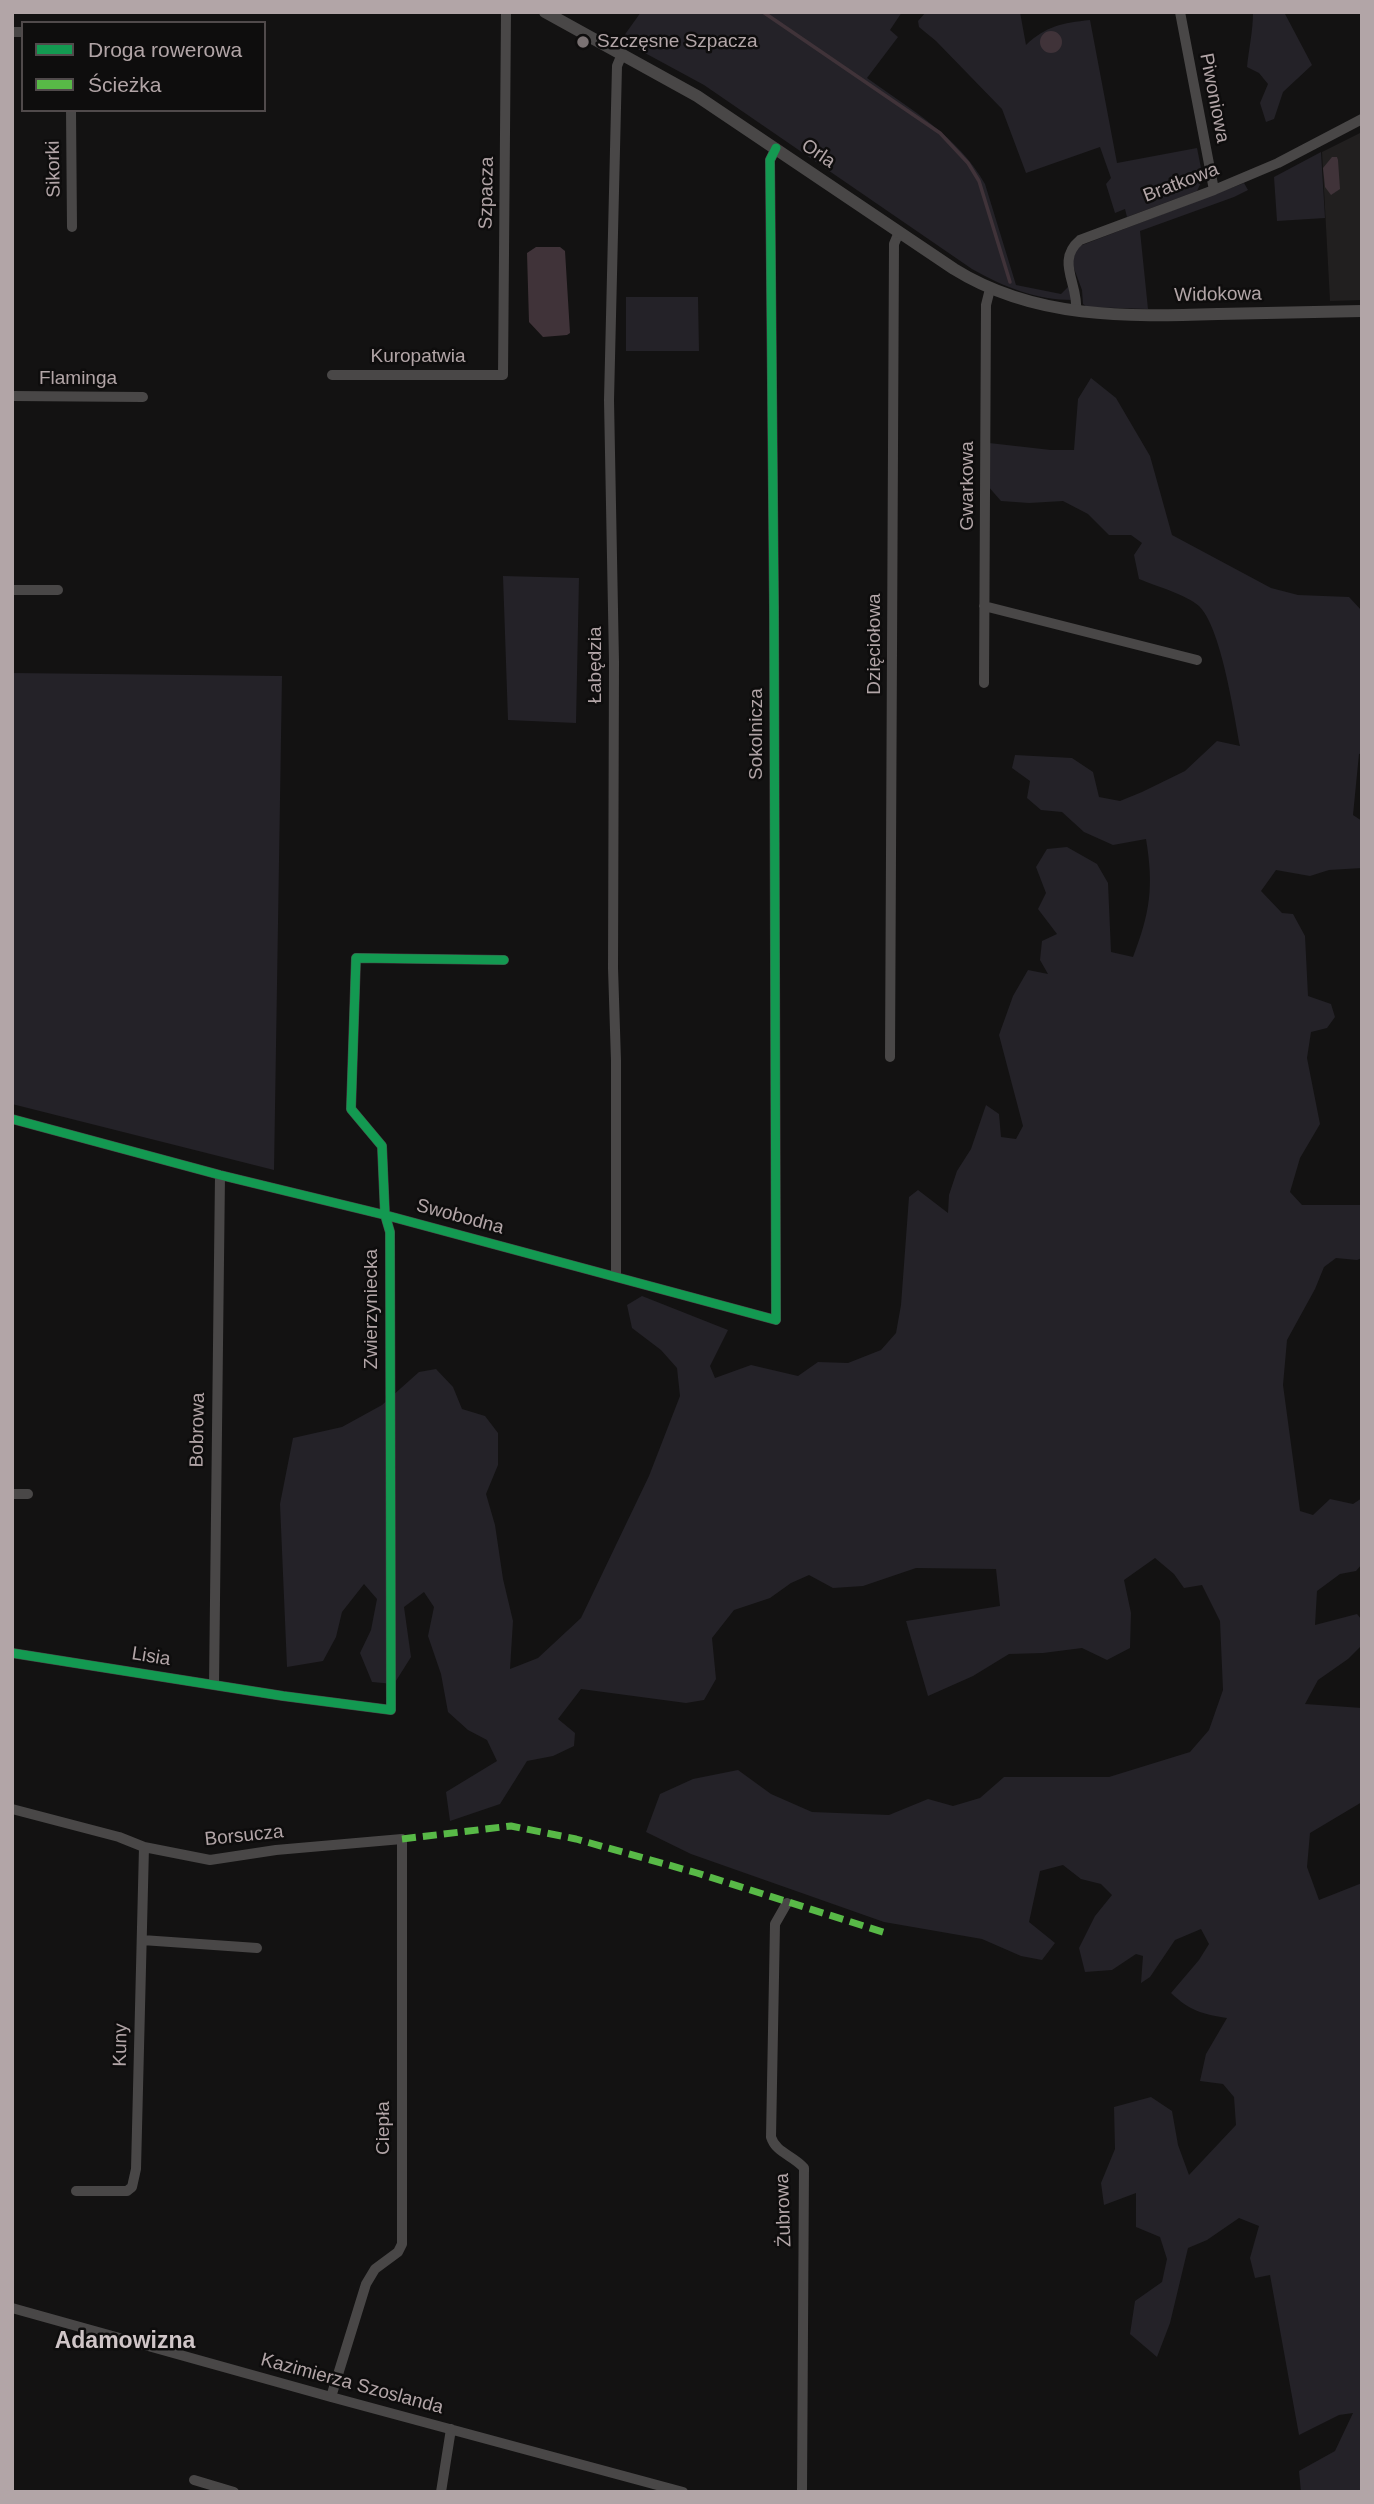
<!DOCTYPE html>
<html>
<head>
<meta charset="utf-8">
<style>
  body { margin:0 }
  #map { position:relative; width:1374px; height:2504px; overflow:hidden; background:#131212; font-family:Arial,sans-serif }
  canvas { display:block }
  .frame { position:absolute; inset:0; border:14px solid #b2a5a7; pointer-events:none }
  .legend { position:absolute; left:21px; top:21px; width:245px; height:91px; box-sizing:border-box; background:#0e0d0d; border:2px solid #504a4b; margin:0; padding:9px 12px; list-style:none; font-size:21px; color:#b2a5a7 }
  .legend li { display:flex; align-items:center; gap:14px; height:35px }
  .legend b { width:35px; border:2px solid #504a4b }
</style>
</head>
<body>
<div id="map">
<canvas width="1374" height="2504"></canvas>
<div class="frame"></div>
<ul class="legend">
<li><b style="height:9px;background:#139951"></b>Droga rowerowa</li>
<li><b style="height:9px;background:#58b947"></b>Ścieżka</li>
</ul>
</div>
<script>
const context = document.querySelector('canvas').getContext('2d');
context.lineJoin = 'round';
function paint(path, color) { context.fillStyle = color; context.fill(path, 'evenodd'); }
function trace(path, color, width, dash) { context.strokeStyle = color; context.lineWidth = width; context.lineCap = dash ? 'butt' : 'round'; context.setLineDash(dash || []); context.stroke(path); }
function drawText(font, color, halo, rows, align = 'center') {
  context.font = font + ' Arial,sans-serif'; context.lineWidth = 5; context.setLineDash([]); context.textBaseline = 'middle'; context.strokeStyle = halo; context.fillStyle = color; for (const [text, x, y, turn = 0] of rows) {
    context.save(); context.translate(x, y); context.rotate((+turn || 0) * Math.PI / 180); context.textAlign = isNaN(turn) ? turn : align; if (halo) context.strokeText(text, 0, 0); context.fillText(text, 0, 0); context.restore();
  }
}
paint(new Path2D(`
  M1360 133 1362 300 1330 301 1322 152Z`), '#211f1f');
paint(new Path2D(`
  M641 12H902L890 30 898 37 867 78C910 109 958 136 985 184L1016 285 1061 294 1068 287 1073 300C1036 300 1004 287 972 269L704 85 621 40Z
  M926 12H1020L1026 45C1046 26 1062 23 1090 20L1117 163 1197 148 1203 178 1197 191 1127 217 1125 209 1115 213 1106 184 1111 178 1100 147 1026 173 1002 109 936 41 919 27 918 21Z
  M1253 12H1284L1312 65 1283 92 1274 119 1266 122 1260 103 1268 84 1259 73 1247 67C1249 48 1253 31 1253 12Z
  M1321 152 1325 218 1277 221 1274 177Z
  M1244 183 1248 190 1234 197 1140 231 1148 309 1087 307 1083 304 1082 290 1072 263 1077 247Z
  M626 297H698L699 351H626Z
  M1091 378 1116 398 1150 456 1172 535 1271 588 1298 595 1349 597 1362 611V753L1359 754 1353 815 1362 821V868L1329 870 1310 876 1276 870 1261 891 1282 913 1293 914 1305 936 1308 996 1331 1004 1335 1017 1327 1028 1311 1032 1307 1058 1320 1124 1300 1158 1290 1192 1302 1205H1362V1258L1357 1260 1336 1258 1324 1267 1315 1289 1287 1340 1283 1385 1300 1511 1313 1515 1330 1499 1353 1504 1362 1498V1564L1356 1571 1340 1574 1317 1591 1315 1625 1357 1614 1362 1620V1645L1348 1659 1318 1680 1305 1704 1362 1708V1802L1310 1833 1307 1867 1319 1900 1362 1883V2344L1360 2345 1362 2347V2492H1301L1299 2471 1335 2451 1353 2413 1339 2415 1299 2435 1270 2275 1255 2278 1250 2258 1259 2226 1239 2218 1207 2240 1188 2248 1170 2323 1157 2357 1130 2334 1135 2301 1162 2282 1167 2259 1160 2237 1136 2227V2193L1104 2205 1101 2183 1115 2149 1114 2107 1151 2097 1172 2111 1178 2145 1189 2175 1236 2125 1234 2097 1223 2084 1200 2081 1206 2054 1227 2018C1202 2014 1190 2011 1171 1993L1199 1960 1209 1944 1201 1929 1175 1940 1150 1977 1141 1983 1143 1956 1136 1954 1112 1970 1085 1972 1079 1948 1095 1916 1112 1895 1101 1884 1081 1879 1063 1865 1040 1871 1029 1922 1055 1943 1042 1960 1021 1956 982 1939 884 1922 691 1854 646 1832 660 1794 693 1779 738 1770 771 1794 812 1812 889 1815 928 1799 953 1806 980 1798 1004 1777H1109L1190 1752 1209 1730 1223 1690 1220 1621 1202 1585 1184 1588 1174 1574 1155 1558 1124 1580 1131 1613 1130 1648 1107 1660 1082 1648 1043 1653 1009 1654 973 1676 928 1696 906 1621 1000 1606 996 1569 916 1568 863 1586 833 1588 809 1575 791 1583 770 1598 734 1610 712 1638 716 1679 704 1700 686 1703 581 1689 558 1719 575 1733 574 1746 553 1756 527 1761 500 1804 450 1821 446 1792 497 1761 487 1740 468 1730 448 1712 441 1674 428 1636 434 1607 424 1592 404 1607 411 1657 394 1684 372 1682 360 1653 371 1630 377 1599 364 1584 342 1612 336 1637 323 1661 287 1667 280 1504 293 1438 342 1427 382 1405 419 1372 436 1369 453 1387 462 1409 485 1416 498 1433V1465L486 1494 495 1525 503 1579 513 1621 510 1669 538 1658 581 1618 649 1476 680 1396 677 1368 661 1350 632 1328 627 1305 642 1296 728 1330 710 1366 715 1378 751 1365 798 1376 818 1362 848 1363 881 1350 896 1333 901 1305 909 1197 918 1190 948 1213 949 1195 957 1171 971 1149 986 1105 999 1114 1001 1137 1016 1139 1023 1126 999 1035 1013 996 1028 970 1048 974 1040 960 1042 941 1057 934 1038 909 1046 893 1036 867 1047 849 1067 847 1097 864 1108 883 1111 952 1133 957C1150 913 1154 887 1146 839L1113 845 1084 832 1062 812 1041 810 1027 798 1030 781 1012 768 1015 755 1072 758 1093 772 1099 797 1120 801 1142 792 1185 771 1217 741 1240 746C1234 714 1221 627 1199 606 1187 595 1156 586 1139 579L1134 555 1142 543 1131 535H1109L1088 514 1063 501 1029 503 1001 501 987 485 989 443 1051 450H1074L1078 399Z
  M503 576 579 578 576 723 508 720Z
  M12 673 282 676 274 1170 12 1104Z`), '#242228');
paint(new Path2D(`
  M1040 42a11 11 0 1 1 22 0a11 11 0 1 1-22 0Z
  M1332 157H1337L1338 160 1340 189 1331 195 1325 187 1323 168Z
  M536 247H560L565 251 570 333 567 335 543 337 529 322 527 253Z`), '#403339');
trace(new Path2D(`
  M763 12 940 133 968 163 979 181 1010 282`), '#403339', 3.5);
trace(new Path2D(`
  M1180 12 1214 190
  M12 32H23
  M71 110 72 227
  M1076 311C1079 284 1055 261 1080 240L1214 190 1278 163 1362 119
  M332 375H503L506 12
  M12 396 143 397
  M12 590H58
  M984 606 1197 660
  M984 683 986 305 990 289
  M890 1057 894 244 899 232
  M12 1119 220 1175 385 1215 776 1320 774 608 770 160 776 148
  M616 1276V1061L613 968 614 662 609 400 617 66 622 54
  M12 1494H28
  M12 1653 283 1696 391 1710 390 1232 385 1215 382 1146 351 1109 356 958 504 960
  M214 1685 220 1175
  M12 1809 119 1837 144 1847 210 1860 276 1850 402 1839V2244L398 2252 375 2269 366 2284 331 2397
  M787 1903 775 1924 771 2137C776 2153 793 2155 804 2168L802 2492
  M142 1940 257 1948
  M76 2191H127L132 2187 136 2169 144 1847
  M12 2308 331 2397 683 2492
  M194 2480 234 2492
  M441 2492 451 2429`), '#494747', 10);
trace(new Path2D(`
  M545 12 697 96 954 269C1034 319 1127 317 1218 314 1266 313 1314 312 1362 311`), '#494747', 12);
trace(new Path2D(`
  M402 1839 511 1826 576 1839 697 1873 889 1934`), '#58b947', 7, [14, 7]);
trace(new Path2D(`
  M12 1119 220 1175 385 1215 776 1320 774 608 770 160 776 148
  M12 1653 283 1696 391 1710 390 1232 385 1215 382 1146 351 1109 356 958 504 960`), '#139951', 9);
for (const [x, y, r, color] of [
  [583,42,7,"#7a7273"]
]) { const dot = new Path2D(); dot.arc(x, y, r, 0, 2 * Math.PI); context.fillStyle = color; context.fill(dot); trace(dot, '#0e0d0d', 2.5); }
drawText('19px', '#b2a5a7', '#0e0d0d', [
  ["Szczęsne Szpacza",597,42]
], 'left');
drawText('19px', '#b2a5a7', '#0e0d0d', [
  ["Piwoniowa",1214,98,79],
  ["Orla",818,154,34],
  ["Sikorki",54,169,-91],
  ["Bratkowa",1181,183,-21],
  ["Szpacza",487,193,-89],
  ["Widokowa",1218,295,-1],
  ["Kuropatwia",418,357],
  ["Flaminga",78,379],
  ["Gwarkowa",968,486,-90],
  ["Dzięciołowa",875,644,-90],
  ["Łabędzia",596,665,-90],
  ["Sokolnicza",757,734,-90],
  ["Swobodna",460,1217,15],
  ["Zwierzyniecka",372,1309,-90],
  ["Bobrowa",198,1430,-89],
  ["Lisia",151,1657,9],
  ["Borsucza",244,1836,-6],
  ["Kuny",121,2045,-89],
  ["Ciepła",384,2128,-90],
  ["Żubrowa",784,2210,-92],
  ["Kazimierza Szoslanda",352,2384,15]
]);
drawText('bold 23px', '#cfc5c7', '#0e0d0d', [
  ["Adamowizna",125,2342]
]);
</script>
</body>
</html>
